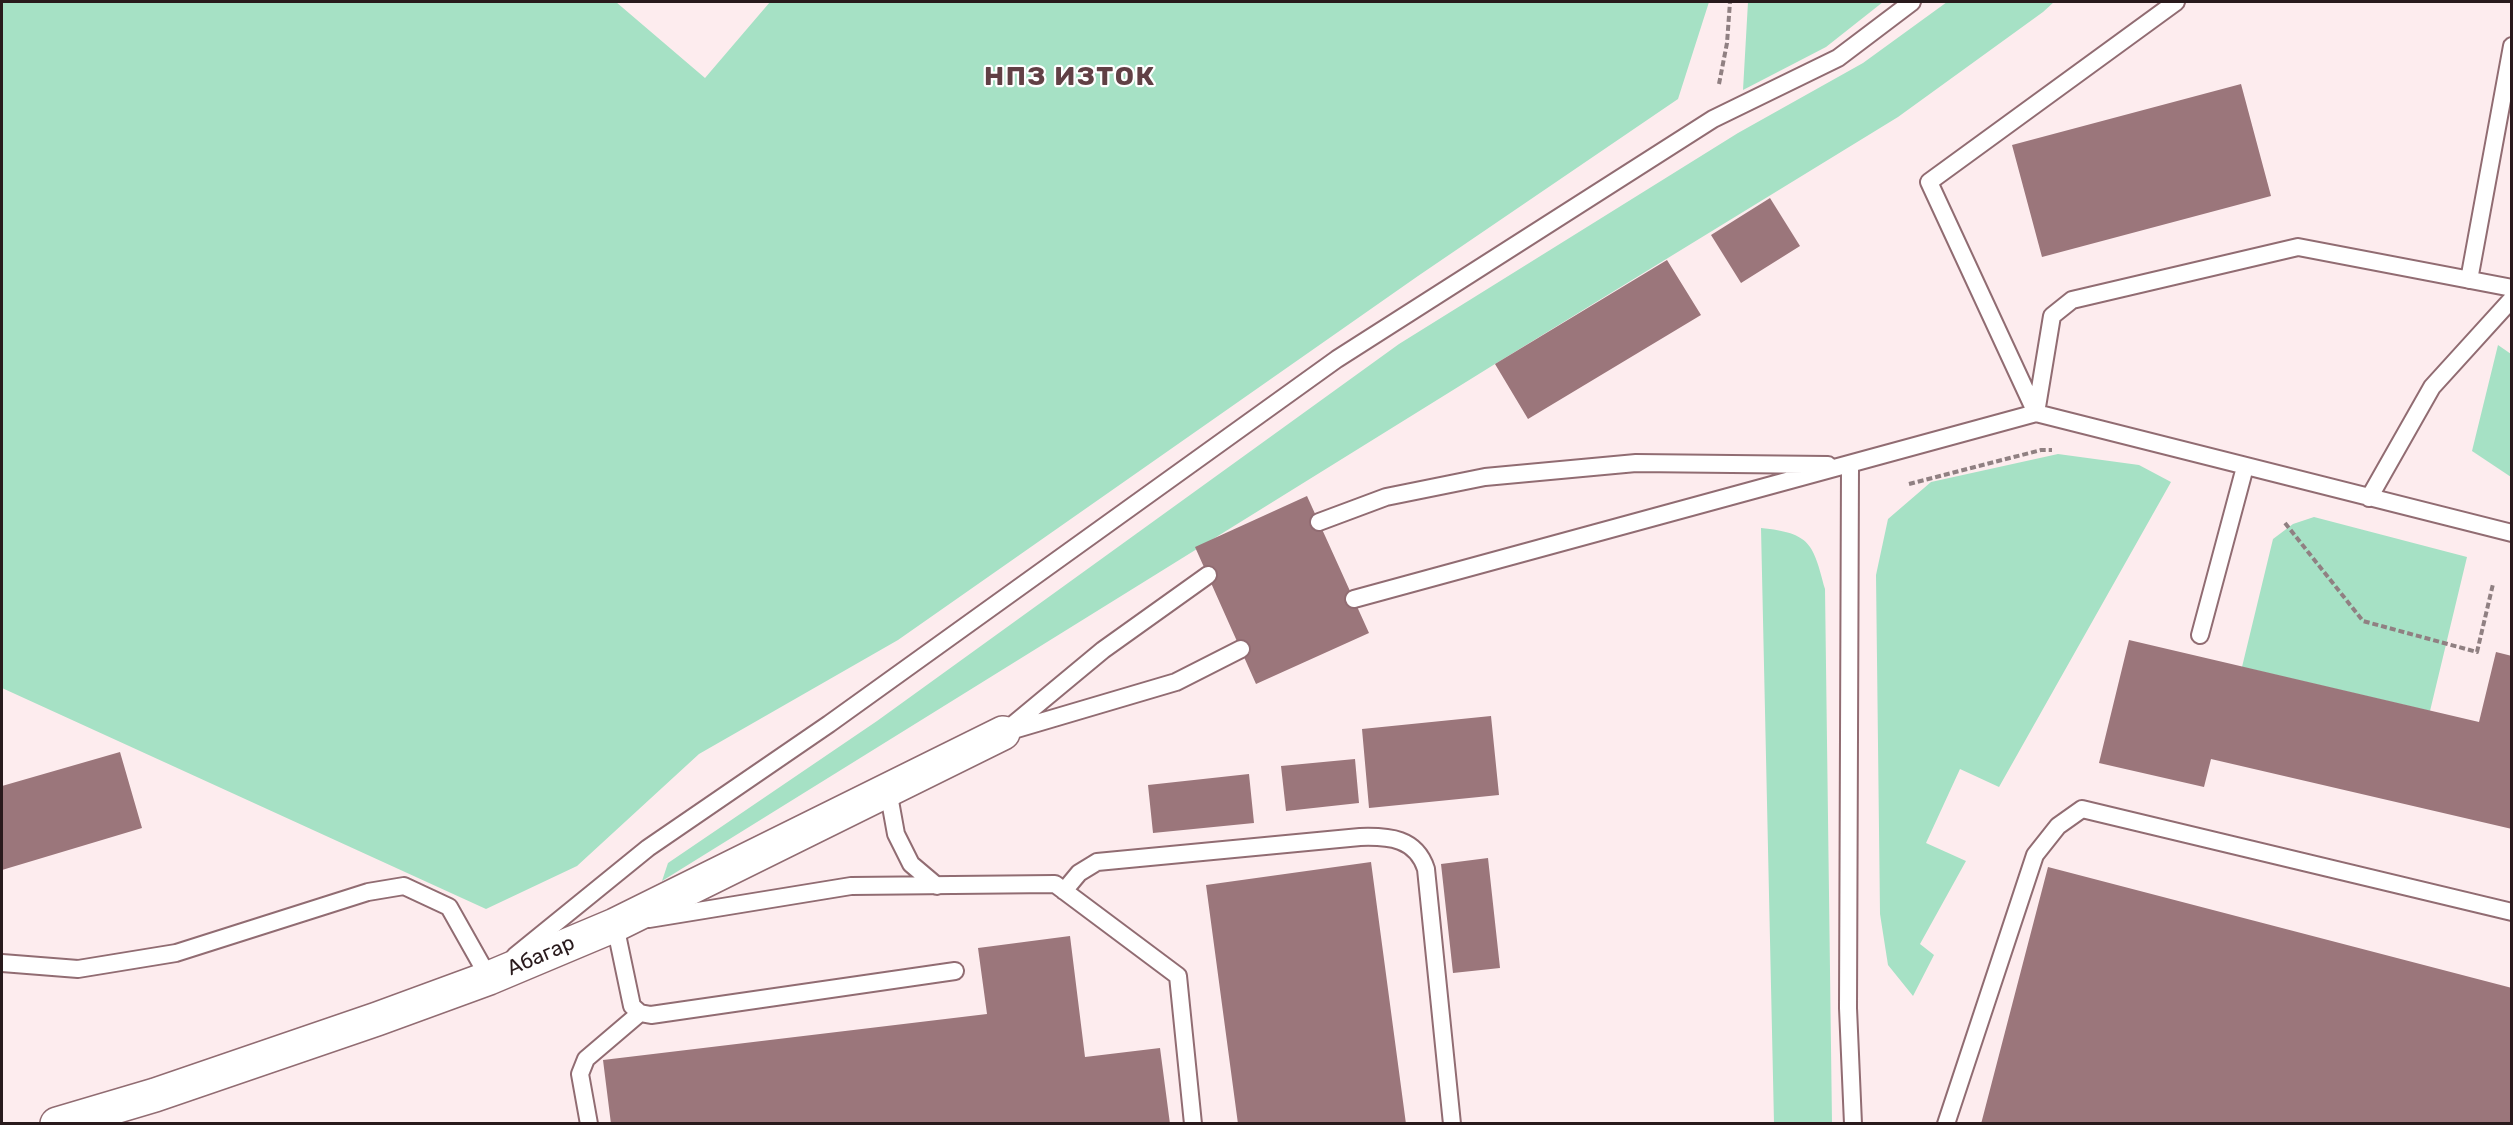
<!DOCTYPE html>
<html>
<head>
<meta charset="utf-8">
<style>
  body { margin:0 }
  #map { position:relative; width:2513px; height:1125px; overflow:hidden; background:#fdecee; font-family:Rubik,sans-serif }
  canvas { display:block }
  .frame { position:absolute; inset:0; border:3px solid #291a1c; pointer-events:none }
</style>
</head>
<body>
<div id="map">
<canvas width="2513" height="1125"></canvas>
<div class="frame"></div>
</div>
<script>
const context = document.querySelector('canvas').getContext('2d');
context.lineJoin = 'round';
function paint(path, color) { context.fillStyle = color; context.fill(path, 'evenodd'); }
function trace(path, color, width, dash) { context.strokeStyle = color; context.lineWidth = width; context.lineCap = dash ? 'butt' : 'round'; context.setLineDash(dash || []); context.stroke(path); }
function drawText(font, color, halo, rows, align = 'center') {
  context.font = font + ' Rubik,sans-serif'; context.lineWidth = 4.5; context.setLineDash([]); context.textBaseline = 'middle'; context.strokeStyle = halo; context.fillStyle = color; for (const [text, x, y, turn = 0] of rows) {
    context.save(); context.translate(x, y); context.rotate((+turn || 0) * Math.PI / 180); context.textAlign = isNaN(turn) ? turn : align; if (halo) context.strokeText(text, 0, 0); context.fillText(text, 0, 0); context.restore();
  }
}
paint(new Path2D(`
  M2 2H616L705 78 770 2H1709L1678 99 1418 276 898 640 699 754 577 866 486 909 2 688Z
  M1748 2H1883L1826 47 1743 90Z
  M1947 2H2054L2043 12 1898 117 1495 364 662 881 668 863 877 721 1399 344 1738 133 1863 63Z
  M2498 345 2511 354V477L2472 451Z
  M2058 454 2139 465 2171 482 1999 787 1960 769 1926 843 1966 861 1920 944 1934 955 1913 996 1888 965 1880 914 1876 575 1888 519 1931 482Z
  M2314 517 2467 557 2430 711 2242 667 2273 539 2293 524Z
  M1761 528C1811 533 1813 544 1825 589L1832 1123H1774Z`), '#a6e1c5');
paint(new Path2D(`
  M2241 84 2271 196 2042 257 2012 145Z
  M1770 198 1800 246 1741 283 1711 235Z
  M1667 260 1701 315 1528 419 1495 364Z
  M1307 496 1369 633 1256 684 1195 547Z
  M2129 640 2479 722 2496 652 2512 656V829L2211 759 2204 787 2099 763Z
  M1491 716 1499 795 1369 808 1362 729Z
  M120 752 142 828 2 870V786Z
  M1355 759 1359 803 1286 811 1281 766Z
  M1249 774 1254 823 1153 833 1148 785Z
  M1488 858 1500 968 1453 973 1441 864Z
  M1371 862 1406 1124H1238L1206 885Z
  M2048 867 2512 988V1124H1981Z
  M1070 936 1085 1057 1160 1048 1170 1124H611L603 1060 987 1014 978 948Z`), '#9b767b');
const lane = new Path2D(`
  M2469 280 2512 46
  M2036 413 2052 316 2072 300 2298 247 2512 288
  M2036 413 1929 182 2176 2
  M1850 465 1848 1008 1853 1124
  M2369 498 2432 387 2512 299
  M1319 522 1386 497 1485 477 1636 463 1828 465
  M1354 599 2036 413 2512 533
  M2200 635 2245 467
  M1010 731 1176 682 1241 649
  M1003 733 1103 650 1208 575
  M888 790 896 834 911 864 937 886
  M1064 891 1079 873 1097 862 1360 837C1389 836 1416 838 1426 869L1452 1124
  M649 919 851 886 1055 884 1178 976 1193 1124
  M621 924 615 925 632 1006 640 1013 651 1015 955 971
  M515 956 648 848 829 724 1337 359 1713 119 1838 58 1912 2
  M2 963 78 969 176 953 368 892 404 886 449 907 489 978 493 974
  M589 1124 580 1074 586 1059 640 1013
  M1946 1124 2035 855 2058 826 2082 809 2512 912`);
const street = new Path2D(`
  M57 1124 155 1095 377 1019 489 978 615 925 1003 733`);
trace(lane, '#916c72', 20);
trace(street, '#916c72', 36);
trace(new Path2D(`
  M1719 84 1727 43 1730 2
  M1909 484 2041 450H2052
  M2285 523 2363 621 2477 652 2493 584`), '#908082', 4, [6, 3]);
trace(lane, '#fff', 16);
trace(street, '#fff', 33);
drawText('21px', '#291a1c', '#fff', [
  ["Абагар",541,956,-23]
]);
context.letterSpacing = '1.5px';
drawText('bold 27px', '#614045', '#fff', [
  ["НПЗ ИЗТОК",1070,77]
]);
context.letterSpacing = '0px';
</script>
</body>
</html>
